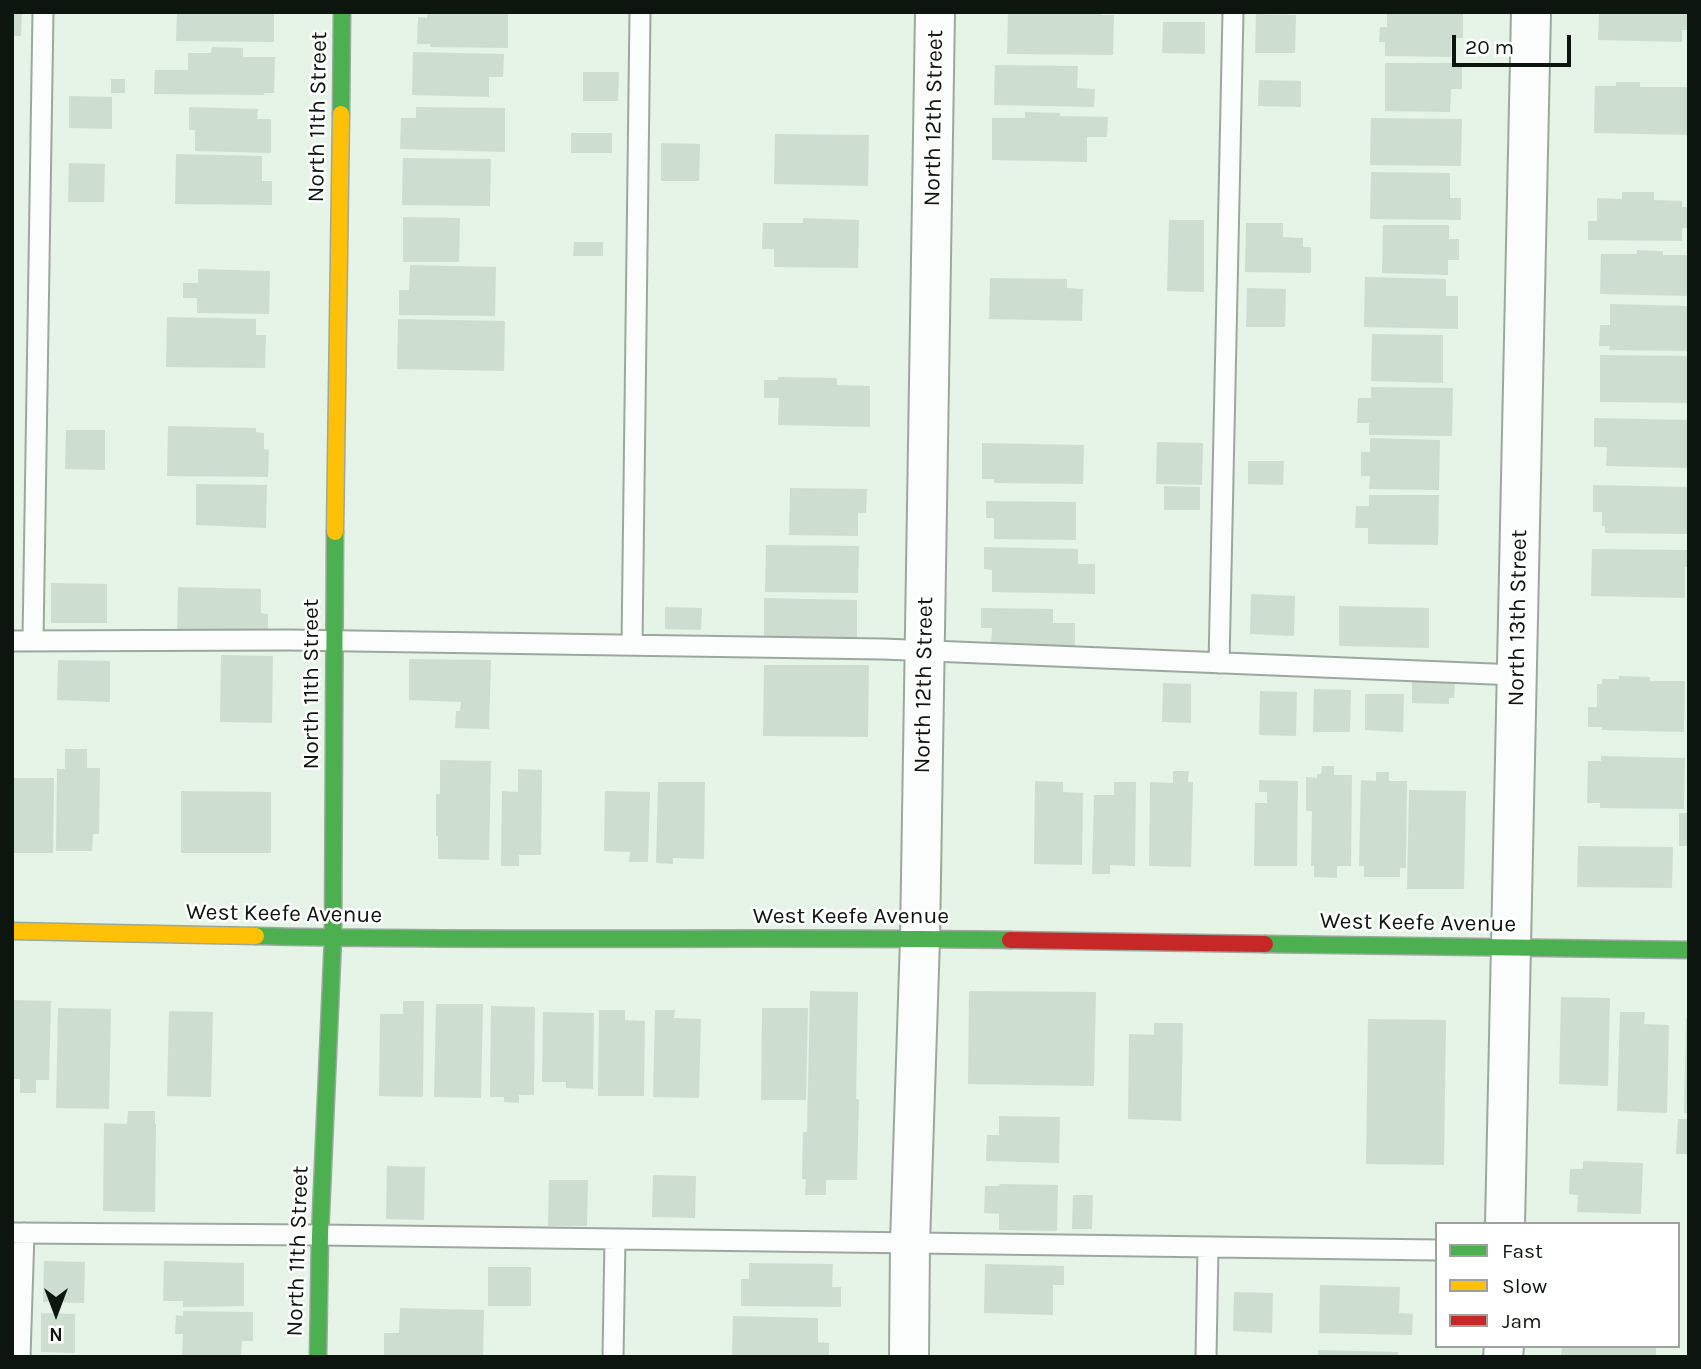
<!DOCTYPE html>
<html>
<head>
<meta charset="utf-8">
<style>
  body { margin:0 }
  #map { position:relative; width:1701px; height:1369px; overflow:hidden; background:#e6f4e8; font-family:Karla,sans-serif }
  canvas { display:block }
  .frame { position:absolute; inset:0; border:14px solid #0c160e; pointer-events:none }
  .legend { position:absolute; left:1435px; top:1222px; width:245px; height:126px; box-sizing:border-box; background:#fff; border:2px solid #9ea29f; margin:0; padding:9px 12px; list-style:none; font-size:21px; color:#0c160e }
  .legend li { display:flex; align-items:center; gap:14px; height:35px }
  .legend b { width:35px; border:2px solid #9ea29f }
  .north { position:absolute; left:21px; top:1278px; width:70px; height:70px; -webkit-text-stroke:5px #fff; paint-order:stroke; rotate:180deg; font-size:19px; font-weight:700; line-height:28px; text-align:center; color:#0c160e }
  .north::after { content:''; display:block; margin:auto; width:24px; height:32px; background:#0c160e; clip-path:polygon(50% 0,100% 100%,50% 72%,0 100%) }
  .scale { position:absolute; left:1452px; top:35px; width:119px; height:32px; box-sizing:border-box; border:4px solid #0c160e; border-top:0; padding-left:9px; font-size:21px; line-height:24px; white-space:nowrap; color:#0c160e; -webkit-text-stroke:5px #fff; paint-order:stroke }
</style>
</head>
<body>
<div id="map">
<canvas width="1701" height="1369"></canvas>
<div class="frame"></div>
<ul class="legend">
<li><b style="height:9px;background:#4caf50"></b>Fast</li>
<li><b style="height:9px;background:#ffc107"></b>Slow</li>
<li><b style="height:9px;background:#c62828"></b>Jam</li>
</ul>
<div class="north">N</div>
<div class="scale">20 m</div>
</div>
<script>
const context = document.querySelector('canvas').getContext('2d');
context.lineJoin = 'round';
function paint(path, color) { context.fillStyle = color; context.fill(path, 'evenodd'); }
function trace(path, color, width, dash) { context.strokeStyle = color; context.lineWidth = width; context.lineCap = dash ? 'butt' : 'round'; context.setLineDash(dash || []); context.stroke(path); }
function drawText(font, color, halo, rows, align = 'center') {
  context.font = font + ' Karla,sans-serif'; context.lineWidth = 5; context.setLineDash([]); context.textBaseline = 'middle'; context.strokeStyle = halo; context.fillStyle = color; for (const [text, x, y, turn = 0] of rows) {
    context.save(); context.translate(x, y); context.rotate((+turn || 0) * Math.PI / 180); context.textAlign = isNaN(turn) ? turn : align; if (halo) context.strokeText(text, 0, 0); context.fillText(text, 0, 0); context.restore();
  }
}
paint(new Path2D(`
  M12 12H22L21 36H12Z
  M177 12H274V42L176 41Z
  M428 12H508V48L430 47V44H417L418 17 427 18Z
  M1008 12H1102V15H1114L1113 55 1007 54Z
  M1387 12H1463V38H1451V57L1385 56V42H1379L1380 27H1387Z
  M1599 12H1689V30H1682V42L1598 40Z
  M1256 14 1296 15 1295 53H1255Z
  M1163 22H1205V54L1162 53Z
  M212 47 243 48V57H275L274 93H264V95L154 94 155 70H188V53H211Z
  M413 52 504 54 503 77H489V97L412 95Z
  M1385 63H1462V89H1451L1450 112 1385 111Z
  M995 65 1078 66 1077 88 1095 89 1094 107 994 105Z
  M583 72H619L618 101H583Z
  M111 79H125V93H111Z
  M1259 80 1301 81V107L1258 106Z
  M1616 82H1640V87H1689L1688 135 1594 133 1595 86H1616Z
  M69 96 112 97V129L69 128Z
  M189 107 258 109 257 119H271V153L195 151V130H189Z
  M416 107 505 108V152L400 149 401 118H416Z
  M1025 112 1060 113V116L1108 117 1107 137H1087V162L992 160V118H1025Z
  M1371 118 1462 119 1461 166 1370 165Z
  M571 133H612V153H571Z
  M775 134 869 135 868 186 774 184Z
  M661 143 700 144 699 181H661Z
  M176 154 262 156V181H272V205L175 204Z
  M403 158 491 159 490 206 402 205Z
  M69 163 105 164 104 202H68Z
  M1371 172 1450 173V198H1461V220L1370 219Z
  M1622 192H1654V200L1682 201V207H1689V228H1682V241L1588 240V221H1597V198L1622 199Z
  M403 217 460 218 459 262H403Z
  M803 218 859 220 858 268 774 267V249H762L763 223H803Z
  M1169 220H1204V292L1167 291Z
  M1246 223H1283V237L1303 238V247H1311V273L1245 272Z
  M1383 225H1449V239H1459V260H1448V275L1382 273Z
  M574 242H603V256H573Z
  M1637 250 1663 251V255H1689V296L1600 294 1601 254H1637Z
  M410 265 496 267 495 316 399 315V290H409Z
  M198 269 270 271 269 314 197 313V298H183V283H198Z
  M1365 277 1446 279V296H1458V329L1364 327Z
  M990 278 1067 279V288L1083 289 1082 321 989 319Z
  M1247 288 1286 289 1285 327H1246Z
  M1610 304 1689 306V351L1609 350 1610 346H1599L1600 325H1610Z
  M167 317 256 319V335H266L265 368 166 367Z
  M398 319 505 321 504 371 397 369Z
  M1372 334 1443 335V383L1371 381Z
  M1600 355 1689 356V403L1600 402Z
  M778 377 837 378V385L870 386V427L778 425 779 398H764V380H778Z
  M1371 387 1453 388 1452 436 1369 435V423H1357L1358 398H1371Z
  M1594 418 1689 420V468L1606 466 1607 447H1594Z
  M168 426 256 428V432L264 433V449L269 450 268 477 167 476Z
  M66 430H105V470L65 469Z
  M1370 438 1440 440 1439 490 1369 489 1370 476H1361V452H1370Z
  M1157 442 1203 443 1202 485 1156 484Z
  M982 443 1084 445 1083 484 994 483V479H982Z
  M1248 461H1284L1283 485 1248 484Z
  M196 484 267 485 266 528 196 525Z
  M1593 485 1688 487 1687 534 1605 533V526H1602V512H1593Z
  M1164 486 1200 487V510H1164Z
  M790 488 867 489 866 513H858V536L789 535Z
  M1369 495H1439L1438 545 1368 544V528H1355L1356 506H1369Z
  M986 501 1076 502V540L994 539V518H986Z
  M766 545 859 546 858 593 765 592Z
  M984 547 1078 549V564H1095V594L992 592V570L984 569Z
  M1592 549 1689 550V567H1685V598L1591 596Z
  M51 583 107 584V623H51Z
  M178 587 261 589V613L268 614V638L177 637Z
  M1251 594 1295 596 1294 636 1250 634Z
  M764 598 857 600V645L764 644Z
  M1339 606 1429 608V648L1339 646Z
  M665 607 702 608 701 630 665 629Z
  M981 608 1053 609V623H1075V648L991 646 992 628H981Z
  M221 655 273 656 272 723 220 722Z
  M409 659 491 660 489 729 455 728 456 711H460L461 702 409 700Z
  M58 660 110 661V702L57 700Z
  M764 665H869L868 737 763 736Z
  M1412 675 1455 681 1454 698H1449V704L1412 703Z
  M1619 676 1650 677V681H1685L1684 732 1602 730V727H1588V707H1597V684H1602V679H1619Z
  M1163 683 1191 684V723L1162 722Z
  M1314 689 1351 690 1350 732H1313Z
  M1260 691 1297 692 1296 736 1259 735Z
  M1365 694H1404L1403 732 1365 730Z
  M65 749H87V768H100L99 834H93L92 851H56L57 769H65Z
  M1601 756 1685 758 1684 809 1600 808V803H1587L1588 761H1601Z
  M440 760 491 761 489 860 438 859V836H436V794H440Z
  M1322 766H1334V775H1352L1351 866H1337V878L1314 877V866H1311L1312 811H1306V777L1317 778V774H1321Z
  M518 769 542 770 541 855H519V866H501L502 791 518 792Z
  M1173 771H1189L1188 782H1193L1191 867 1149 866 1150 782 1173 783Z
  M1376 772H1389V781H1407L1406 868H1400V877H1364V866H1359L1361 780 1376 781Z
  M12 778H54L53 853H12Z
  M1259 780 1298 781 1297 866H1254L1255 803H1267V792H1259Z
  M1035 781 1063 782V792L1083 793 1082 865 1034 864Z
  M658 782H705L704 859 673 858V864L656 863Z
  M1114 782H1136L1135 866 1110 865V874H1092L1094 795H1114Z
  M1409 790 1466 791 1464 889H1407Z
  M181 791 271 792V853H181Z
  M605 791 650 792 648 862H629L630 852 604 851Z
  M1679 813H1689V846H1679Z
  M1578 846 1673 847 1672 888 1577 887Z
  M810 991 858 992 856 1099 859 1100 857 1180H826V1195H805L806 1179H802L803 1132H807Z
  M969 991 1096 992 1094 1086 968 1084Z
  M1561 997 1610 998 1608 1086 1559 1084Z
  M12 1000 51 1001 49 1080H36V1093H20V1079H12Z
  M403 1001H424L423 1097 379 1096 380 1014H403Z
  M436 1004H483L481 1098 434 1097Z
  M491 1006 535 1007 534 1095H519V1103L504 1102V1097H490Z
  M58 1008 111 1009 109 1109 56 1108Z
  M762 1008H808L806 1100H761Z
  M599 1010H625V1020L645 1021 644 1096H598Z
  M655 1010H675L674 1018 701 1019 699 1098 653 1097Z
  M169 1011 213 1012 211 1097 167 1096Z
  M543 1012 594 1013 593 1089 566 1088V1082H542Z
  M1620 1012H1645L1644 1024 1669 1025 1667 1113 1617 1111Z
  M1686 1018H1689V1113H1684Z
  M1368 1019 1446 1020 1444 1165 1366 1164Z
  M1154 1023H1183L1181 1121 1128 1119 1129 1034 1154 1035Z
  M128 1111H155V1124H156L155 1212 103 1211 104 1123 127 1124Z
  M999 1116 1060 1117 1059 1163 986 1161 987 1135H999Z
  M1678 1119H1689V1154H1676Z
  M1583 1161 1643 1163 1641 1214 1577 1212 1578 1195 1569 1194 1570 1169H1583Z
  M387 1166 425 1167 424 1220 386 1219Z
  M653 1175 696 1176 695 1218 652 1217Z
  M549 1180H588L587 1226H548Z
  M1000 1184 1058 1185 1057 1231 999 1230V1214L984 1213 985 1186H999Z
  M1073 1195H1093L1092 1229H1072Z
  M44 1261 85 1262 84 1303 43 1302Z
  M164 1261 244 1263V1306L183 1307V1301H163Z
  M749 1263 833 1264 832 1287H841V1307L741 1306V1279H749Z
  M985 1264 1064 1266V1285H1053V1315L984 1313Z
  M488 1267H531V1306H488Z
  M1320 1285 1400 1287 1399 1313 1413 1314 1412 1335 1319 1333Z
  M1234 1292 1273 1293 1272 1333 1233 1331Z
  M400 1308 484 1310 483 1357H384V1333H399Z
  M183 1311 253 1312V1341H242L241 1357H182L183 1334H175L176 1315 183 1316Z
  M41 1313 75 1314V1353L41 1352Z
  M733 1316 818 1318V1342L829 1343V1357H732Z
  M1562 1346H1656V1357H1561Z
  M1318 1350 1398 1352V1357H1318Z`), '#cdddd0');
const lane = new Path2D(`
  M33 640 43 12
  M12 641 288 640 883 649 1517 675
  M632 645 640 12
  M1219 663 1233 12
  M12 1233 320 1235 1437 1250
  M20 1357 24 1233
  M613 1357 615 1239
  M1206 1357 1208 1247`);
const street = new Path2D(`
  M1505 1224 1531 12
  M909 1357 910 1243 920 939 935 12
  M1503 1357 1504 1346`);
const fast = new Path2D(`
  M341 114 342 12
  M256 936C507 942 759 936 1010 940
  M1265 944 1689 950
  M318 1357 320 1235 333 938 335 532`);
const slow = new Path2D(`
  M335 532 341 114
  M12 931 256 936`);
const jam = new Path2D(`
  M1010 940 1265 944`);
trace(lane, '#9ca89e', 23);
trace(street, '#9ca89e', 42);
trace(fast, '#9ca89e', 19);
trace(slow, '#9ca89e', 19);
trace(jam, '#9ca89e', 19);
trace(lane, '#fbfdfc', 19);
trace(street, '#fbfdfc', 38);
trace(fast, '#4caf50', 16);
trace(slow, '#ffc107', 16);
trace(jam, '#c62828', 16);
drawText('23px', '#0c160e', '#fff', [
  ["North 11th Street",318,117,-89],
  ["North 12th Street",934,118,-89],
  ["North 13th Street",1518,618,-89],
  ["North 11th Street",311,684,-90],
  ["North 12th Street",924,685,-89],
  ["West Keefe Avenue",284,914,1],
  ["West Keefe Avenue",851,916],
  ["West Keefe Avenue",1418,923,1],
  ["North 11th Street",298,1251,-88]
]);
</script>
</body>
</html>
